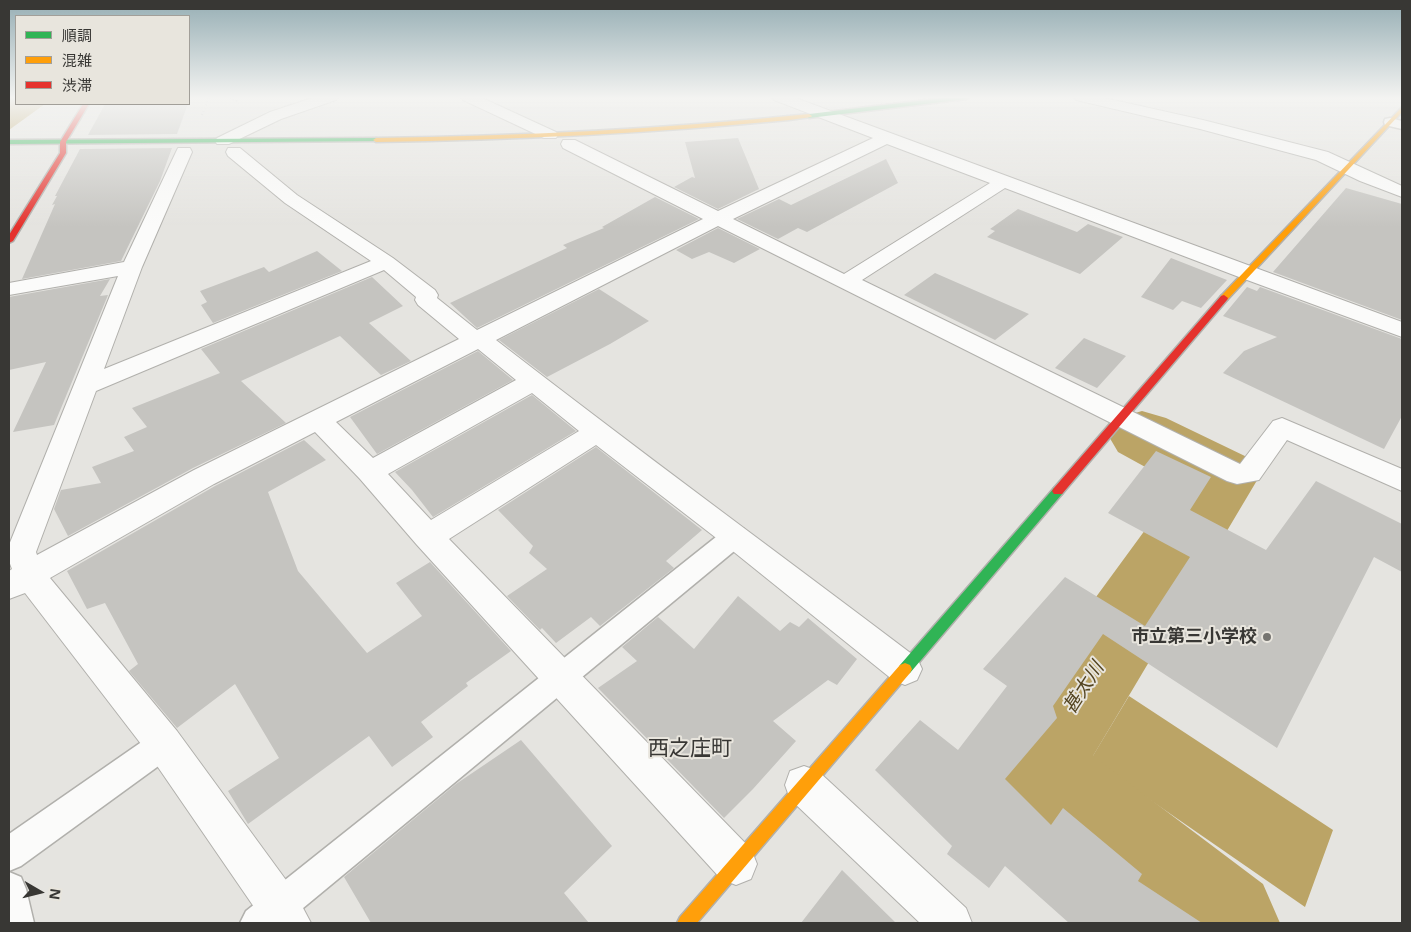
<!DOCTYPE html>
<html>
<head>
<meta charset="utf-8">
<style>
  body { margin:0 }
  #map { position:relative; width:1411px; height:932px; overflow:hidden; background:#e5e4e0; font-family:"Open Sans","Noto Sans JP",sans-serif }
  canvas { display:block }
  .frame { position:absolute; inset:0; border:10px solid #383734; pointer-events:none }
  .legend { position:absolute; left:15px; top:15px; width:175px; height:90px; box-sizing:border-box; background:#e8e5dd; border:1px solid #a29f99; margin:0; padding:6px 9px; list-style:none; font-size:15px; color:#383734 }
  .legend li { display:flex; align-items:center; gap:10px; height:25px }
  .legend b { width:25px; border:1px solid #a29f99 }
  .north { position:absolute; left:15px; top:867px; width:50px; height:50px; -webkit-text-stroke:4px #e8e5dd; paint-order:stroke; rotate:98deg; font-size:14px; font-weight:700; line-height:20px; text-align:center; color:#383734 }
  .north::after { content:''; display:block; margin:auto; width:18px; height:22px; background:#383734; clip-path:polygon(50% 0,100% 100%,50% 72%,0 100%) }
</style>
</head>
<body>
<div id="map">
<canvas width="1411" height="932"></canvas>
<div class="frame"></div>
<ul class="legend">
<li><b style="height:6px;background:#30b455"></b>順調</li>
<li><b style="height:6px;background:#ff9f0a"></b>混雑</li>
<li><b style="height:6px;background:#e5322d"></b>渋滞</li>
</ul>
<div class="north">N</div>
</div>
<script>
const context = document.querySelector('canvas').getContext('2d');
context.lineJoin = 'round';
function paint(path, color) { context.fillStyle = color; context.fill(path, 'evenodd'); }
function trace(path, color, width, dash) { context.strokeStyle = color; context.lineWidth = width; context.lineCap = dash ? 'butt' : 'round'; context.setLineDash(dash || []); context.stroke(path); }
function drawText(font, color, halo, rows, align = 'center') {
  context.font = font + ' "Open Sans","Noto Sans JP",sans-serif'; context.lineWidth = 4; context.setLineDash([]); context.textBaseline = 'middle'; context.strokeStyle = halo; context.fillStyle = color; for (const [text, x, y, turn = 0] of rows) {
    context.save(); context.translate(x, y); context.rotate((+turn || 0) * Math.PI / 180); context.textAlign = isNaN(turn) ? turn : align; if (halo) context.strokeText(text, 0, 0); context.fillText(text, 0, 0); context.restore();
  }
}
paint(new Path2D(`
  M9 97H16V104H45L9 130Z
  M1129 696 1333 830 1305 907 1091 759Z`), '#bba466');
paint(new Path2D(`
  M1142 411 1166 418 1249 458 1259 477 1093 756 1263 884 1280 923H1138L995 803 981 769 995 735 1178 485 1118 452 1108 435 1118 418Z`), '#bba466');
paint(new Path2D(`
  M105 104H188L177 134 88 135Z
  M738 138 759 189 718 209 674 187 692 177 695 178 685 142Z
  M172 148 160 181 121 261 22 279 55 204 52 205 57 196H55L80 149Z
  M886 159 898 183 807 232 798 228 778 239 737 219 779 199 791 205Z
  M1346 188 1402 204V320L1273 272Z
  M655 197 699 219 477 328 450 303 567 248 563 245 604 228 602 227Z
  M1018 209 1077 232 1088 224 1123 237 1080 274 987 237 995 231 990 229Z
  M718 228 760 249 734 263 709 252 692 259 676 250Z
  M317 251 342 271 213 323 201 305 207 302 200 291 264 267 269 272Z
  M1171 258 1227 280 1201 308 1182 301 1173 310 1141 297Z
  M935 273 1029 314 995 340 904 295Z
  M372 277 403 306 369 323 411 361 381 375 340 336 241 381 286 423 193 468 68 536 54 509 61 490 101 483 92 467 134 451 124 437 147 427 132 408 220 373 201 349Z
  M110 279 100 296 108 295 54 425 13 432 46 362 9 370V297Z
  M1247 287 1257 291 1260 287 1402 339V416L1384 449 1223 373 1244 351 1277 337 1223 316Z
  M599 289 649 321 610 344 547 377 499 340Z
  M1084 338 1126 356 1097 388 1055 368Z
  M478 351 513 380 377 454 350 417Z
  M532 395 576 431 433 517 412 490 395 472Z
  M304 440 326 460 268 492 298 571 367 653 422 616 396 583 430 562 511 651 466 683 468 686 421 722 433 737 392 767 369 736 248 824 228 791 279 758 235 684 177 728 129 671 138 664 105 603 87 609 67 571 215 486Z
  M596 447 702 530 666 561 674 568 600 626 591 617 556 643 542 628 540 630 507 596 547 569 529 553 533 546 498 510Z
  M1156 451 1211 477 1190 510 1266 550 1316 481 1402 524V572L1374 557 1277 748 1103 634 1053 706 1057 718 1005 779 1051 825 1063 808 1142 874 1138 881 1202 923H1069L1005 866 989 888 947 854 952 846 875 770 920 720 958 750 1007 686 983 669 1065 577 1145 626 1190 557 1108 513Z
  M738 596 780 631 790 622 799 627 808 618 857 659 837 685 828 680 773 721 796 741 753 789 724 818 598 688 637 661 622 647 658 617 694 649Z
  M521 740 612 846 564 893 589 923H371L344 877 456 784Z
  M842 870 896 923H801Z`), '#c5c4c0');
const lane = new Path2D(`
  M1390 118 1402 121V129L1385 125 1384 122 1385 119Z
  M735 526 744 529 747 536 744 543 285 923H240L246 911 726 529Z
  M164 729 175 734 179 744 175 754 21 866 9 871V834L153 734Z
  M9 872 21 877 26 889 34 923H9Z`);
const street = new Path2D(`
  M315 97H338L336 100 281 119 229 144H217L215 141 217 138 270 112Z
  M461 97H480L556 132 558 135 556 138H544L463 100Z
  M772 97H793L1402 322V337L1239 277 1005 188 862 280 1240 464 1273 421 1282 418 1402 469V491L1287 440 1259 480 1237 484 1227 481 718 226 496 340C635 448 777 552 917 658L922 669 917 680 905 685 893 680 724 544 596 445 449 539 751 849 757 864 751 879 736 885 721 879 417 545 360 479 315 432 214 484 50 578 177 731 294 891 311 923H265L151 757 25 593 9 599V571L12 569 9 561V545L118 276 9 295V283L124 262 176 152 178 148H190L192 152 142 267 104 369 371 261 285 203 228 156 226 152 228 148H240L297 195 393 258 435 290 438 295 437 298 477 330 703 219 563 148 561 144 563 140H575L718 211 873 138 774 100ZM887 144 990 183 844 274 733 219ZM384 270 416 297 415 300 418 305 459 339 194 470 37 555 36 552 96 391ZM478 349 516 380 373 458 336 422ZM532 393 579 431 431 520 388 474Z
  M1074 97H1100L1203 120 1328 152 1402 186V197L1360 181 1316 160 1200 129 1076 100Z
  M804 766 818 771 966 908 972 923H920L790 799 785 785 790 771Z`);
const fast = new Path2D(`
  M951 97H969L966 99 809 118 806 116 809 114Z
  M376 138 379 140 378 141 9 144V140Z
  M1058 487 1062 488 1064 491 1062 494 910 673 905 675 900 673 898 669 900 665 1054 488Z`);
const slow = new Path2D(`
  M1402 107V112L1227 300H1221V296Z
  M809 114 812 116 811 117 789 120C652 133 514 140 376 142L373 140 376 138C520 136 665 129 809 114Z
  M905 663 910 665 912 669 910 673 697 923H677L680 917 900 665Z`);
const jam = new Path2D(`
  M83 104H89L66 142V153L13 241 9 243V235L60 153V142Z
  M1224 295 1228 298 1227 300 1062 494H1054L1052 491 1054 488 1221 296Z`);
trace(lane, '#b1b0ac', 3);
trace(street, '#b1b0ac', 2);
trace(fast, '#b1b0ac', 3);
trace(slow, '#b1b0ac', 3);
trace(jam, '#b1b0ac', 3);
trace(new Path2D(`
  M230 97 239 103
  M202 115 209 97`), '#c4c4c2', 2, [1, 2.5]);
paint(lane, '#fbfbfa');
paint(street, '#fbfbfa');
paint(fast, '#30b455');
paint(slow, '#ff9f0a');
paint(jam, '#e5322d');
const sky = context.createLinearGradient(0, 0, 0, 227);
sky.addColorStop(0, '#96aeb4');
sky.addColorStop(0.43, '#f3f3f1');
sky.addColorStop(1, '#f3f3f100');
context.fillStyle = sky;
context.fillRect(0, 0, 1411, 227);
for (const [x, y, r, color] of [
  [1267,637,5,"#757470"]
]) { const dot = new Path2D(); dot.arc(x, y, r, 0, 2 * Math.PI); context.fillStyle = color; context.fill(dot); trace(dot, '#e8e5dd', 2); }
drawText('bold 18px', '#383734', '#e8e5dd', [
  ["市立第三小学校",1257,637]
], 'right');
drawText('italic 19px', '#534420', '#e8e5dd', [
  ["甚太川",1084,688,-57]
]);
drawText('21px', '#383734', '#e8e5dd', [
  ["西之庄町",690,749]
]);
</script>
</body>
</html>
